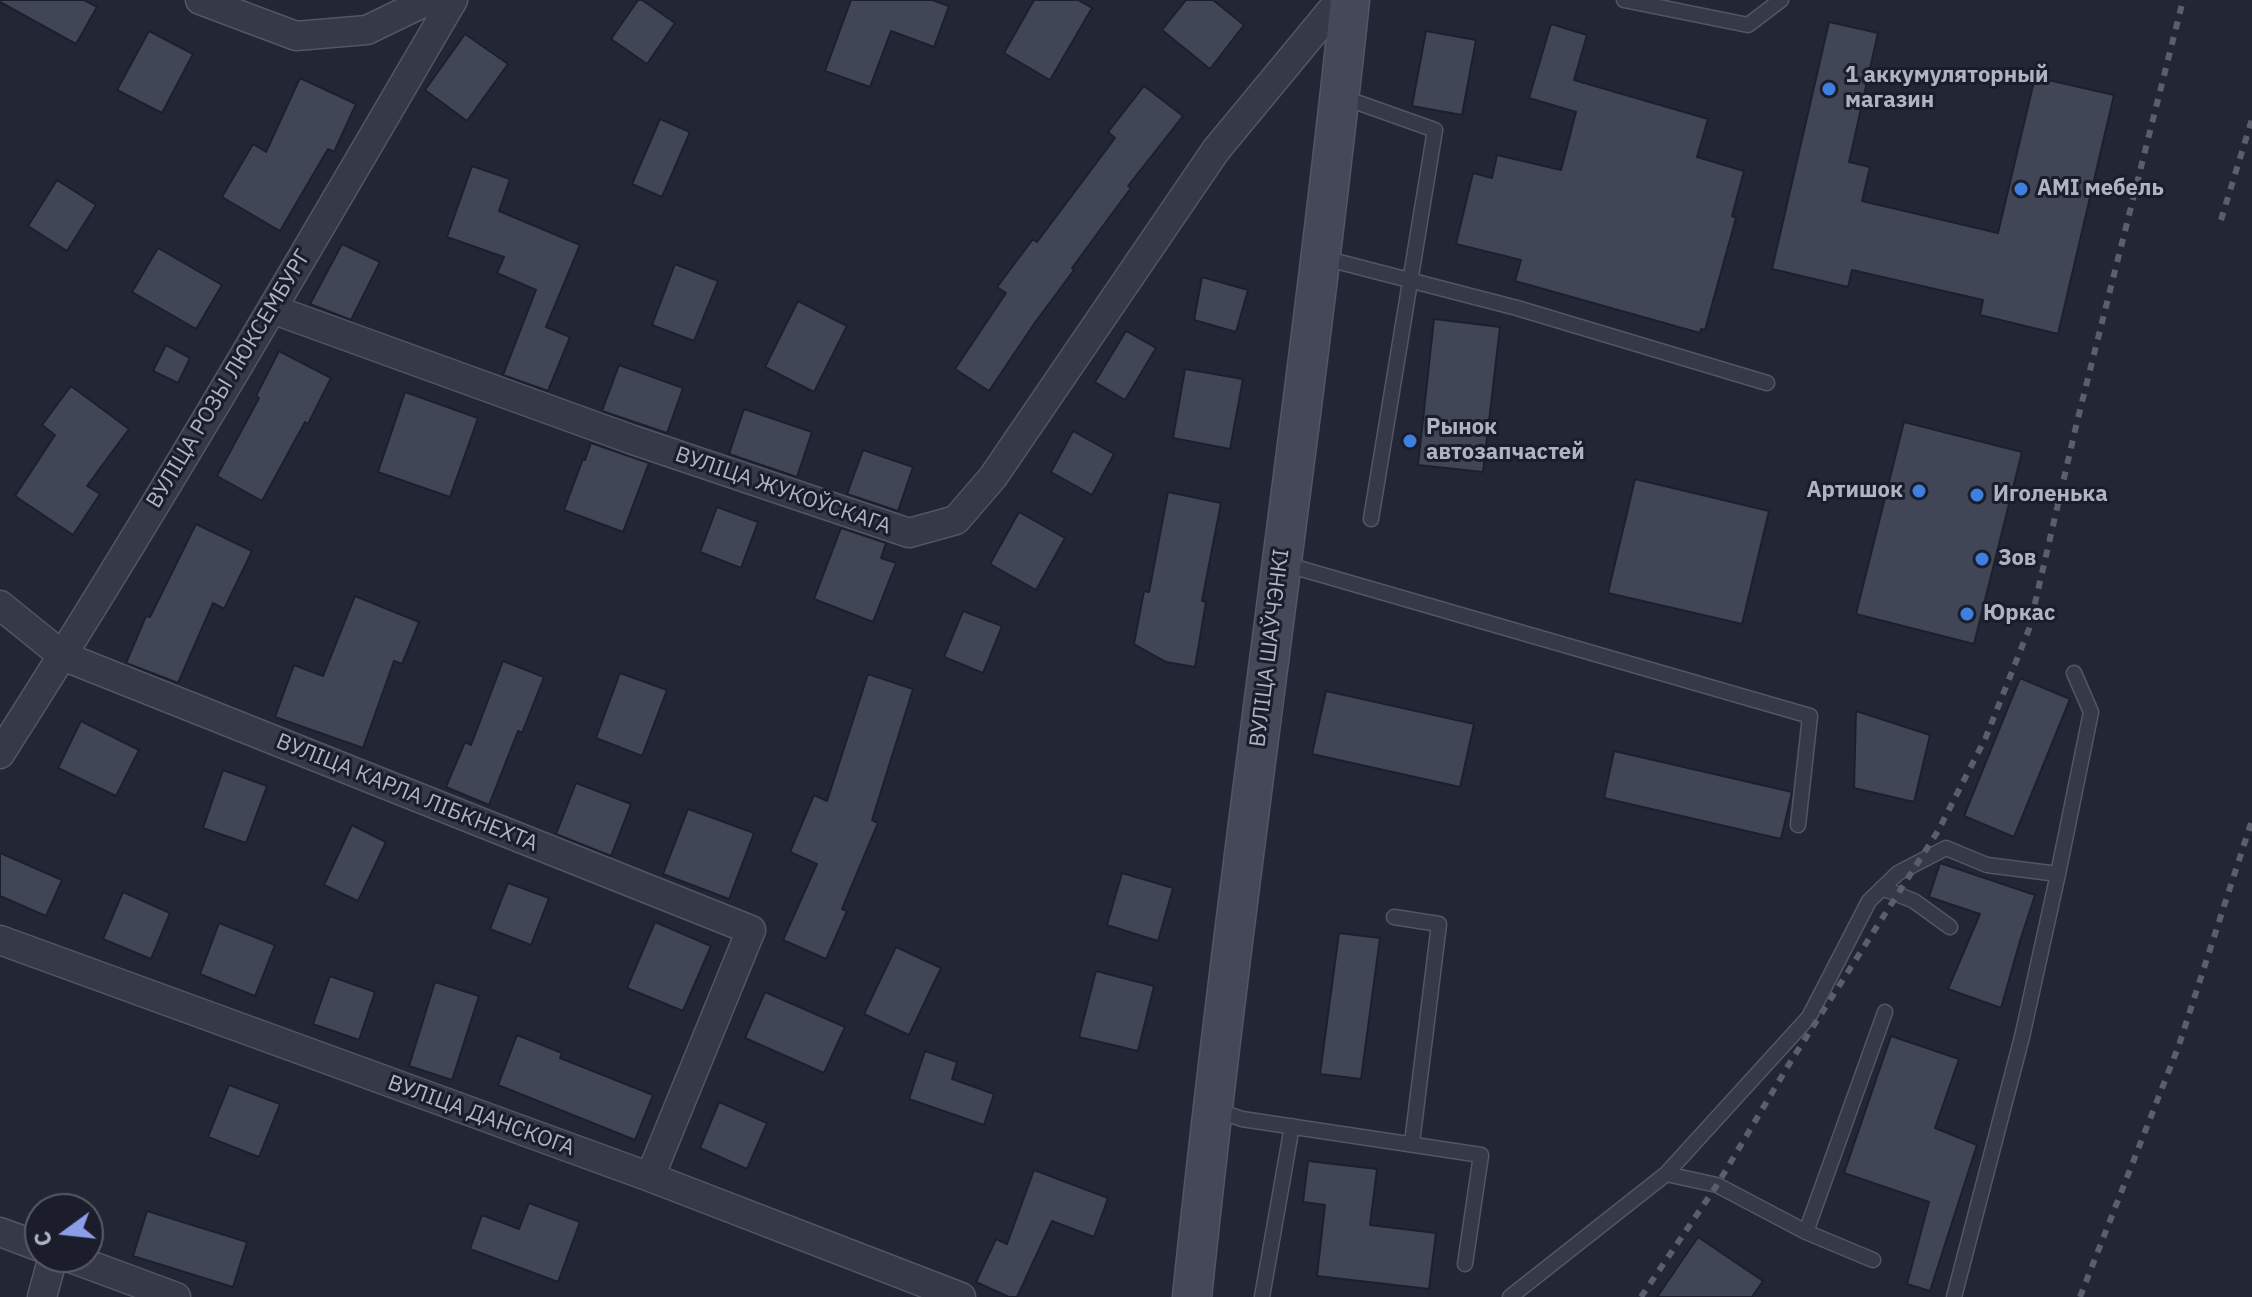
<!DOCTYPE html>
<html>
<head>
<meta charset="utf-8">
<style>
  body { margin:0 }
  #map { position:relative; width:2252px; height:1297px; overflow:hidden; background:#232735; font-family:"IBM Plex Sans",sans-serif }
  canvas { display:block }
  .north { position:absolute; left:24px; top:1193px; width:80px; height:80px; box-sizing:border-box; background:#1b1e2a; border:2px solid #575a67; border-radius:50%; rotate:255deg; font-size:22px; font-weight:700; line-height:32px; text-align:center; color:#b0b3c2 }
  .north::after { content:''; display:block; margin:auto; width:28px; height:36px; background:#8d9dea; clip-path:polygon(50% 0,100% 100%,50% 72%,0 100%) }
</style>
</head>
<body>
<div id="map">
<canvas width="2252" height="1297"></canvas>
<div class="north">С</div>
</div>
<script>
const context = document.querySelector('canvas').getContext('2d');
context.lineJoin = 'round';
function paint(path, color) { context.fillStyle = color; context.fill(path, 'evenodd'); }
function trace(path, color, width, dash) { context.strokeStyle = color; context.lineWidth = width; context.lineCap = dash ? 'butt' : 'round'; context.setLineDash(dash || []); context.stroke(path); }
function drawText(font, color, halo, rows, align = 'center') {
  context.font = font + ' "IBM Plex Sans",sans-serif'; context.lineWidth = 6; context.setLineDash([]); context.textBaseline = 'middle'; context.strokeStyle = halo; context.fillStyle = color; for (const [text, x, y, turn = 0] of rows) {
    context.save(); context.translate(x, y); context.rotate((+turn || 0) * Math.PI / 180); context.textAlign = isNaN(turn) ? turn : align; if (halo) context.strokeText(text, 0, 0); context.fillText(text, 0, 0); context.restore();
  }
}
const building = new Path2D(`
  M0 0H84L97 7 76 44 0 2Z
  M638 0H642L675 23 647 64 611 39Z
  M851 0H932L949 6 934 47 891 31 870 87 825 71Z
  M1034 0H1078L1092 8 1050 80 1004 53Z
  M1186 0H1213L1244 25 1210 69 1162 30Z
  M1829 22 1878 33 1849 162 1870 167 1862 201 1998 233 2035 77 2114 95 2058 334 1980 315 1983 300 1852 270 1848 287 1772 269Z
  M1551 24 1587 35 1574 80 1708 119 1697 157 1744 171 1732 216 1736 218 1705 330 1701 329 1700 333 1515 281 1521 260 1456 244 1473 173 1492 178 1497 155 1561 170 1576 112 1529 98Z
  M149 31 193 54 162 113 117 90Z
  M1426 31 1476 40 1462 115 1412 106Z
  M465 34 508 64 467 121 425 90Z
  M300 78 356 104 334 152 328 149 280 231 222 197 253 144 266 152Z
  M1144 86 1183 116 1128 186 1131 188 1072 268 1074 270 1034 324 989 391 955 369 1006 293 997 287 1033 239 1037 242 1115 138 1108 132Z
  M660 119 690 132 662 197 632 184Z
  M472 166 510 179 499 211 580 245 546 327 570 337 548 391 503 375 536 290 497 273 504 257 447 237Z
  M57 180 96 205 67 251 28 226Z
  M342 244 380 262 351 320 310 304Z
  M158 248 222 285 196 329 132 292Z
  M675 264 718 281 694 341 652 325Z
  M1202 277 1248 290 1236 332 1194 320Z
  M798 301 847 326 814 392 765 367Z
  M1434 319 1500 327 1483 472 1418 465Z
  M1126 331 1156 348 1125 400 1095 382Z
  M166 345 190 358 178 383 153 371Z
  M279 351 331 378 308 424 305 422 262 501 217 476 259 398 256 396Z
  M619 365 683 388 667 433 602 411Z
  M1185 369 1243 379 1230 449 1173 438Z
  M71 386 129 429 87 486 100 494 73 535 15 496 55 435 42 425Z
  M405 392 478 418 450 497 378 472Z
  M744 409 812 432 797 477 729 454Z
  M1904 422 2022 452 1974 644 1856 614Z
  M1073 431 1114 454 1092 495 1051 472Z
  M591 443 649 463 623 532 564 510 583 459 585 460Z
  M863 450 913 467 898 511 847 494Z
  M1635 479 1769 511 1742 624 1608 593Z
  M1168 492 1221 503 1202 601 1206 602 1195 667 1166 662 1134 644 1144 591 1149 592Z
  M717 507 758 522 741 568 700 552Z
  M1019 512 1065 538 1036 590 990 564Z
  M196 524 252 551 224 609 213 603 178 683 126 663 146 616 150 617Z
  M841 528 886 543 881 558 896 563 873 622 814 599Z
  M355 596 419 622 402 664 394 661 363 748 275 717 294 665 323 676Z
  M963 611 1002 626 983 673 944 657Z
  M503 661 544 677 522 733 518 731 489 805 446 787 465 742 471 745Z
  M620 673 667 690 642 756 596 738Z
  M868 674 913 689 872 820 878 823 842 909 847 911 826 959 783 940 817 864 790 852 814 795 827 801Z
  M2020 678 2070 699 2014 837 1964 816Z
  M1326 691 1474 724 1460 787 1312 754Z
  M1856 711 1930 735 1914 802 1854 788Z
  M81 721 139 750 116 796 58 768Z
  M1614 751 1792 792 1781 839 1604 798Z
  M223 770 267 786 246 843 203 828Z
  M576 783 631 804 611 856 556 834Z
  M688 809 754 833 729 899 663 874Z
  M352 825 386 842 358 901 324 885Z
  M0 853 62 880 46 916 0 896Z
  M1940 863 2035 895 2020 941 2001 1008 1948 989 1980 914 1929 897Z
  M1122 873 1173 888 1158 941 1107 925Z
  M508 883 549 898 531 945 490 929Z
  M123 892 170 913 151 959 103 939Z
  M655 922 711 946 683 1011 627 988Z
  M219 923 275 945 255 996 200 974Z
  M1339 933 1380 938 1361 1079 1320 1074Z
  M896 947 941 968 909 1035 864 1014Z
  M1096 971 1154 986 1138 1051 1079 1037Z
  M330 976 375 992 359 1040 313 1024Z
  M435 982 479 996 452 1080 409 1066Z
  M765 992 845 1027 824 1073 745 1038Z
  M517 1035 562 1053 560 1058 653 1095 635 1140 498 1085Z
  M1891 1036 1959 1059 1935 1128 1977 1145 1930 1291 1907 1284 1929 1202 1844 1173Z
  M925 1051 957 1062 952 1079 994 1094 984 1125 909 1099Z
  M229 1085 280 1104 259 1157 208 1137Z
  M719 1102 767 1123 747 1169 700 1148Z
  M1308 1161 1377 1169 1370 1225 1436 1233 1429 1289 1317 1276 1325 1205 1303 1202Z
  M1034 1170 1108 1198 1094 1237 1052 1221 1017 1297H1009L976 1282 996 1239 1007 1244Z
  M529 1203 580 1222 558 1282 470 1249 482 1215 519 1229Z
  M147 1211 247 1242 233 1287 133 1256Z
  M1698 1237 1763 1281 1752 1297H1657Z`);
paint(building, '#414656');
trace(building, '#1d202c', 2);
const lane = new Path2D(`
  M1624 0 1748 25 1781 0
  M1340 99 1359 103 1435 130 1371 519
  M1320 257 1517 308 1767 383
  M1281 563 1810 716 1798 825
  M2058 874 2091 712 2074 673
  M1882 888 1914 901 1950 927
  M1394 917 1439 924 1412 1143
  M1216 1110 1242 1119 1481 1155 1465 1264
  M1666 1174 1809 1017 1869 901 1898 873 1946 848 1987 865 2058 874 2022 1037 1954 1297
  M1806 1232 1885 1012
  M1262 1297 1292 1126
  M1510 1297 1666 1174 1717 1185 1806 1232 1873 1260`);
const street = new Path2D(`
  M200 0 296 36 367 30 429 0
  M272 309 633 440 909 533 956 520 993 477 1216 150 1340 0
  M0 605 63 656 751 930 650 1177
  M0 754C158 507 305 253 453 0
  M0 940 650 1177 961 1297
  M0 1232 40 1247
  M68 1257 176 1297
  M42 1297 53 1257`);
const secondary = new Path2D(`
  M1192 1297C1237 864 1304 433 1350 0`);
trace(lane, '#535663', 17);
trace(street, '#535663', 31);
trace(secondary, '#535663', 41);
trace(lane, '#363946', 14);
trace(street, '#363946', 28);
trace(secondary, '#444858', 38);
trace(new Path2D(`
  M2221 220 2252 119
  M1641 1297 1717 1185 1791 1061 1938 831 1986 737 2029 629 2077 422 2183 0
  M2080 1297 2179 1045 2252 820`), '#5a5e6e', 6, [8, 8]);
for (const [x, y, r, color] of [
  [1829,89,8,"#3f7fe0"],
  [2021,189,8,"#3f7fe0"],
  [1410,441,8,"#3f7fe0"],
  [1919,491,8,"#3f7fe0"],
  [1977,495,8,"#3f7fe0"],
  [1982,559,8,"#3f7fe0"],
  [1967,614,8,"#3f7fe0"]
]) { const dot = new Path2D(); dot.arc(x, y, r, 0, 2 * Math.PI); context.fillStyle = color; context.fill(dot); trace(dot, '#1b1e2a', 3); }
drawText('bold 22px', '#b0b3c2', '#1b1e2a', [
  ["1 аккумуляторный",1845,76],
  ["магазин",1845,101],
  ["AMI мебель",2037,189],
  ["Рынок",1426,428],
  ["автозапчастей",1426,453],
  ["Артишок",1903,491,"right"],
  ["Иголенька",1993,495],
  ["Зов",1998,559],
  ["Юркас",1983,614]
], 'left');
drawText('22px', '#b0b3c2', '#1b1e2a', [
  ["ВУЛІЦА РОЗЫ ЛЮКСЕМБУРГ",229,379,-59],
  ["ВУЛІЦА ЖУКОЎСКАГА",783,491,19],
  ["ВУЛІЦА ШАЎЧЭНКІ",1270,648,-83],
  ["ВУЛІЦА КАРЛА ЛІБКНЕХТА",407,793,22],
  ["ВУЛІЦА ДАНСКОГА",481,1116,20]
]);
</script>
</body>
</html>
